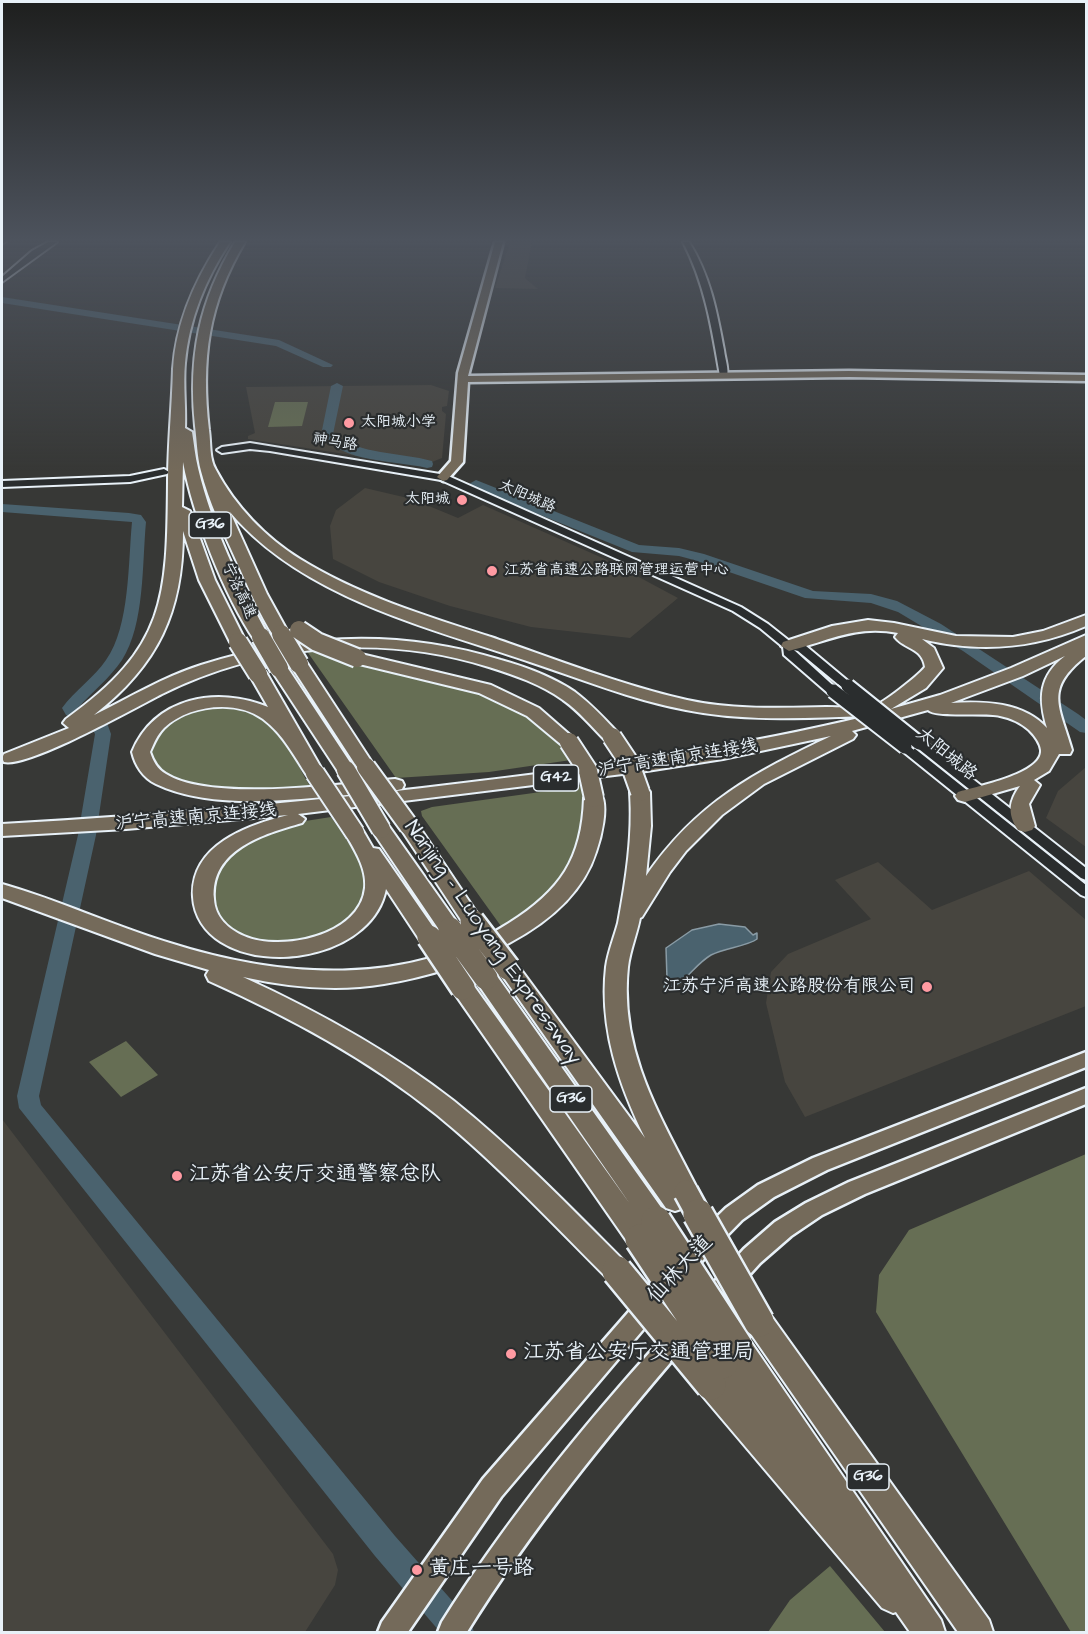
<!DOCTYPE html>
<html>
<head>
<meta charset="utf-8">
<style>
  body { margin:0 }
  #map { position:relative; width:1088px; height:1634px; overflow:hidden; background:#373836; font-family:"Architects Daughter",sans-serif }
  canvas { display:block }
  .frame { position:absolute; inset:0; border:3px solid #e8f1f8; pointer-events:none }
</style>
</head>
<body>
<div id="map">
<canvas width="1088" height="1634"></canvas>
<div class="frame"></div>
</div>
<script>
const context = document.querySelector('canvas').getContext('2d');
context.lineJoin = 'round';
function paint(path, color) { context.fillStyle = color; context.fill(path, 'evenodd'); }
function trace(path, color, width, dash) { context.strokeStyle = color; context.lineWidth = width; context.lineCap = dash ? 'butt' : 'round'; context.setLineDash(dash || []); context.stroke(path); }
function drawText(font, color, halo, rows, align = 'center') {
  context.font = font + ' "Architects Daughter","LXGW WenKai TC",sans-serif'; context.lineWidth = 4.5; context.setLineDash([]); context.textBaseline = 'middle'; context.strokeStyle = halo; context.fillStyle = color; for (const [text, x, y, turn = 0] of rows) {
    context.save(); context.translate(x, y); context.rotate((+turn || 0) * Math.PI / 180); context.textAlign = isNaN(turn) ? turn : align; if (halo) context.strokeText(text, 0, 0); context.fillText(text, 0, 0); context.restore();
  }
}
paint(new Path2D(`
  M510 242H532L525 278 538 289 495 288Z
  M431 385 449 391 447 406 442 407V411L446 414 442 458 422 466 248 439V436L255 433 246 387Z
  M365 488 412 499 458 518 483 505 607 560 678 598 630 638 531 627 450 606 379 582 333 559 330 526 336 510Z
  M1086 767V847L1046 818 1058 791Z
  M878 862 932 910 1029 871 1086 920V1006L805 1117 785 1082 766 1003 771 972 788 954 871 919 835 880Z
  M2 1119 333 1554 338 1570 335 1585 305 1632H2Z`), '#47453f');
paint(new Path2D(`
  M275 402H308L302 426 268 427Z
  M314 648 465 689 503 702 556 737 571 760 489 772 396 778 306 650Z
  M212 706C276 706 282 738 310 786 274 788 178 800 155 766 152 762 151 754 150 748 164 722 184 712 212 706Z
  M584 786C599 855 554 893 503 929L422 816 421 811 432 807Z
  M331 817 363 864 368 881 359 913 320 939 272 944 243 937 227 927 210 903 211 874 250 837 299 822Z
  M126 1041 158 1075 121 1097 89 1062Z
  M1086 1154V1632H1071L876 1312 879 1275 909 1230Z
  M830 1566 885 1632H768L790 1600Z`), '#666e54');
const water = new Path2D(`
  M719 924 745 927 753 935 757 933V939C748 946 724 948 711 955 694 965 685 984 666 990L664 987 667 979 666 948 692 930Z`);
paint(water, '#4a626e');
trace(water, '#899ba5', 1.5);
paint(new Path2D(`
  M2 297 279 340 333 365 331 367H323L276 346 2 303Z
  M337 383 343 386 333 434C361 455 399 452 432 461L433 464 432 467 427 468C394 460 344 463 321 435L331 386Z
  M476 480 639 545 679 548 704 554 813 591 871 594 897 601 941 624 1078 714 1086 720V733L1080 732 963 651 898 612 871 603 805 598 694 560 679 556 632 552 471 487 469 484Z
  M2 504 129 513 141 515 146 522C142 564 145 624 122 660 110 678 92 692 78 708L107 723 111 734 96 835 39 1096 41 1105 395 1536 470 1621 474 1632H440L375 1556 19 1108 17 1096 78 835 95 734 93 730 66 715 62 708C75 690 94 678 106 660 130 626 128 562 132 522L2 512Z`), '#4a626e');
const minor = new Path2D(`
  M48 242H57L2 282V277L32 251Z
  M683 242H689C710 275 717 312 724 350 725 359 729 369 727 378L720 376C712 329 705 284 683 242Z
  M250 443 446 475 741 607 768 624 792 643 806 646 854 686 852 689H844L798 651 794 650 839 691 833 695 829 694 784 655 783 647 760 628 733 611 441 480 270 451 250 449 222 453 217 450 222 447Z
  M164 469 169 472 167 474 130 482 2 487V481L130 476Z
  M919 739 923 740 1086 868V880L1081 878 915 746 913 743Z
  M905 743 909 744 1086 885V897L1081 895 901 750 899 747 901 744Z`);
const major = new Path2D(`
  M495 242H503L468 376 849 371 1086 375V381L849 377 468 382 463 462 447 480 443 481 437 477 451 461 458 373Z
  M1086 1052V1067L827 1170 774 1197 742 1220 697 1266 501 1497 408 1632H378L382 1622 483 1479 681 1252 726 1208 758 1185 813 1158Z
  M1086 1088V1104L865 1194 822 1215 791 1236 760 1263 713 1315 705 1318 697 1315 693 1308 697 1301 744 1249 775 1222 806 1203 849 1182Z
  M679 1325 687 1329 691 1336 687 1343C608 1435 531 1529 467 1632H438L442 1622C509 1516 587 1421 671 1329Z`);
const highway = new Path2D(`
  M220 242H230C206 278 189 319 185 363 183 385 186 406 185 428L192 432C194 444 195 456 198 468 212 528 240 584 269 637L261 642 255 641C224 595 193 516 183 462L182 507 190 511 215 580 246 642 238 647 230 642 199 580 183 531C183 612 158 665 94 715 129 698 163 677 201 665 300 633 401 629 501 660 526 667 553 677 575 692 591 704 605 719 618 733L621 737 618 741H606C592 727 579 711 563 700 541 684 514 675 489 667 381 633 262 644 162 694 135 708 28 768 4 762L2 758 4 754 69 728 63 723 66 719C166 647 167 599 168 482 168 444 172 407 173 369 176 322 195 280 220 242Z
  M235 242H245C208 304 201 359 209 430 211 443 209 459 216 470 235 506 266 538 300 559 358 595 426 616 491 637 555 659 621 685 687 700 733 710 780 708 826 707 835 707 866 708 872 707 882 704 918 676 925 667 922 647 905 650 895 637L898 633C855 625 829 641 789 651L781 646 783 642 832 626 868 620 894 623 956 636 1013 637 1043 631 1086 615V626C1033 649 979 653 922 639L934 648 943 668 926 688 891 709 940 695 1011 668 1086 635V656C1044 689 1059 705 1072 750L1070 754H1059L1049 771 1034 780 1040 785 1029 804 1035 826 1032 830 1025 832 1018 830C1007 814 1009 801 1020 786L965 802 958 800 955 796 958 792C977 786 1043 774 1041 750 1040 742 1034 735 1029 730 1021 723 1011 718 1000 716 985 712 935 718 928 710L852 731 856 735 853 739 764 784 722 815 686 851 670 872 642 917 640 918C637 934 630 950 628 967 619 1053 662 1119 699 1192L695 1199 687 1202 684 1208 675 1211 666 1208 497 968 500 963 508 960 516 963 645 1138C619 1085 599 1028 606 967 608 952 614 938 618 923 626 880 633 836 630 792L633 788H647L650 792 651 826 646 876C697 802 754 773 831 736L723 759 647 771 298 814 305 819 302 823C263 834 210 850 214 899 215 917 228 929 244 936 281 952 360 936 365 888 367 868 354 849 345 833L348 829 355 827 362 829 373 848 379 849 440 937 437 942 429 944 421 942 386 889C373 954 271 974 221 942 205 932 194 916 193 897 190 845 248 825 288 815L126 829 2 836V824C162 815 321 801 480 781 610 765 739 747 867 716 807 718 746 722 686 710 633 700 581 679 530 662 427 627 303 598 230 512L267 594 289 634 281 639 275 638C259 614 248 586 236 560 223 531 209 502 201 471 197 456 197 441 195 426 188 356 199 301 235 242ZM1065 656C1039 676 1038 698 1047 728 1023 702 984 701 951 703L1023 676Z
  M357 653 491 685 539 708 578 742 575 746H563L527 716 479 693 351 662 349 658 351 654Z
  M299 659 305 660 375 767 373 771H359L357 767 290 664 293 660Z
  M279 663 285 664 355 770 353 774H339L337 770 270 668 273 664Z
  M258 669 264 670 267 674 324 773 322 777H308C294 756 284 735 263 719 236 699 188 705 164 728 157 735 154 743 150 752 153 761 157 769 166 774 210 802 342 784 395 779L402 781 404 785 402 789C384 794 365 793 347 795 289 800 210 810 156 784 143 778 135 765 132 752 155 697 217 686 268 707L249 674 252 670Z
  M594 792 601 794C609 806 601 838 596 852 571 932 458 972 384 984 337 992 288 987 243 977 317 1011 390 1051 454 1101 515 1150 571 1208 626 1263L630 1271 626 1279 617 1283 608 1279C552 1223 498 1165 437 1115 368 1059 289 1017 209 981L206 975 209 970 155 954 2 898V884C59 900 113 926 170 943 280 978 407 988 509 923 560 891 582 859 584 798L587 794Z
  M409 820 416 822 479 916 483 921 479 926 472 928 465 926 399 826 402 822Z
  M381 823 388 825 458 924 461 929 458 934 450 936 442 934 371 829 374 825Z
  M486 970 494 972 665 1213 669 1221 665 1229 656 1232 648 1229 653 1239 649 1247 640 1250 631 1247 455 994 452 988 455 982 463 980 471 982 630 1204 478 984 475 978 478 972Z
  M759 1310 769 1313 989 1620 993 1632H958L749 1331 745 1322 749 1313Z
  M738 1334 748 1338 941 1620 945 1632H910L896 1612 893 1613 882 1608 701 1394 697 1385 701 1376 713 1372 709 1364 713 1355 723 1351 726 1352 724 1347 728 1338Z`);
trace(minor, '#e8f1f8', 4);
trace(major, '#e8f1f8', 5);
trace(highway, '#e8f1f8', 4);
paint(minor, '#2a2d2e');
paint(major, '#746a5a');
paint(highway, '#746a5a');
trace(new Path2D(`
  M2 245 7 242`), '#e8f1f8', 1.5);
const minorBridge = new Path2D(`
  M848 686 919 743
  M833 691 905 747`);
const highwayBridgeFar2 = new Path2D(`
  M299 630 317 642 357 658
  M281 634 299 664
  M261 637 279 668
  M238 642 258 674
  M612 737 630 764 640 792
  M569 742 588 771 594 798
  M366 767 409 826
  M346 770 381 829
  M315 773 355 833`);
const highwayBridgeFar1 = new Path2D(`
  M472 921 508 968
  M450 929 486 978
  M429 937 463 988
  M686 1192 699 1216`);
const highwayBridge = new Path2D(`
  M698 1214 759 1322
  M656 1221 738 1347
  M640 1239 723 1364
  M617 1271 711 1385`);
trace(minorBridge, '#e8f1f8', 17, []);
trace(highwayBridgeFar2, '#e8f1f8', 22, []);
trace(highwayBridgeFar1, '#e8f1f8', 28, []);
trace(highwayBridge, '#e8f1f8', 34, []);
trace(minorBridge, '#2a2d2e', 13);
trace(highwayBridgeFar2, '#746a5a', 18);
trace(highwayBridgeFar1, '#746a5a', 23);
trace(highwayBridge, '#746a5a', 29);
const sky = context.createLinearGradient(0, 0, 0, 471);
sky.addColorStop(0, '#1e1f1e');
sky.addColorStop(0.51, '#4d535d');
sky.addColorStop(1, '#4d535d00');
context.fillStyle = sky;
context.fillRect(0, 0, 1088, 471);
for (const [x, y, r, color] of [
  [349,423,6,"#ff9aa2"],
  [462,500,6,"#ff9aa2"],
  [492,571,6,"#ff9aa2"],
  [927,987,6,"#ff9aa2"],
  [177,1176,6,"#ff9aa2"],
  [511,1354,6,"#ff9aa2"],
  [417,1570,6,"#ff9aa2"]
]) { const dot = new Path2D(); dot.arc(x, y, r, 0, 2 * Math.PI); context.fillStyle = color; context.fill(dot); trace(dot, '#2a2d2e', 2); }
drawText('15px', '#e8f1f8', '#2a2d2e', [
  ["太阳城小学",361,423],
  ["太阳城",450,500,"right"],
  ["江苏省高速公路联网管理运营中心",504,571]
], 'left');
drawText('15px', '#e8f1f8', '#2a2d2e', [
  ["神马路",335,443,9],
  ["太阳城路",527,497,24],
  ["宁洛高速",238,591,65]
]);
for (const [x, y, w] of [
  [210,525,42],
  [556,778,45],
  [571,1099,42],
  [868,1477,42]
]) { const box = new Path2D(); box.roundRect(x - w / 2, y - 13, w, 26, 4.5); context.fillStyle = '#2a2d2e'; context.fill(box); trace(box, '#e8f1f8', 1.5); }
drawText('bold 16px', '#e8f1f8', null, [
  ["G36",210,525],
  ["G42",556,778],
  ["G36",571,1099],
  ["G36",868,1477]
]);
drawText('18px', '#e8f1f8', '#2a2d2e', [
  ["太阳城路",946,755,39],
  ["沪宁高速南京连接线",678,759,-9],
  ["沪宁高速南京连接线",196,818,-5]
]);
drawText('18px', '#e8f1f8', '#2a2d2e', [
  ["江苏宁沪高速公路股份有限公司",915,987]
], 'right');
drawText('21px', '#e8f1f8', '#2a2d2e', [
  ["Nanjing - Luoyang Expressway",492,943,55],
  ["仙林大道",681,1270,-47]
]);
drawText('21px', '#e8f1f8', '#2a2d2e', [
  ["江苏省公安厅交通警察总队",189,1176],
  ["江苏省公安厅交通管理局",523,1354],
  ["黄庄一号路",429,1570]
], 'left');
</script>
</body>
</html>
